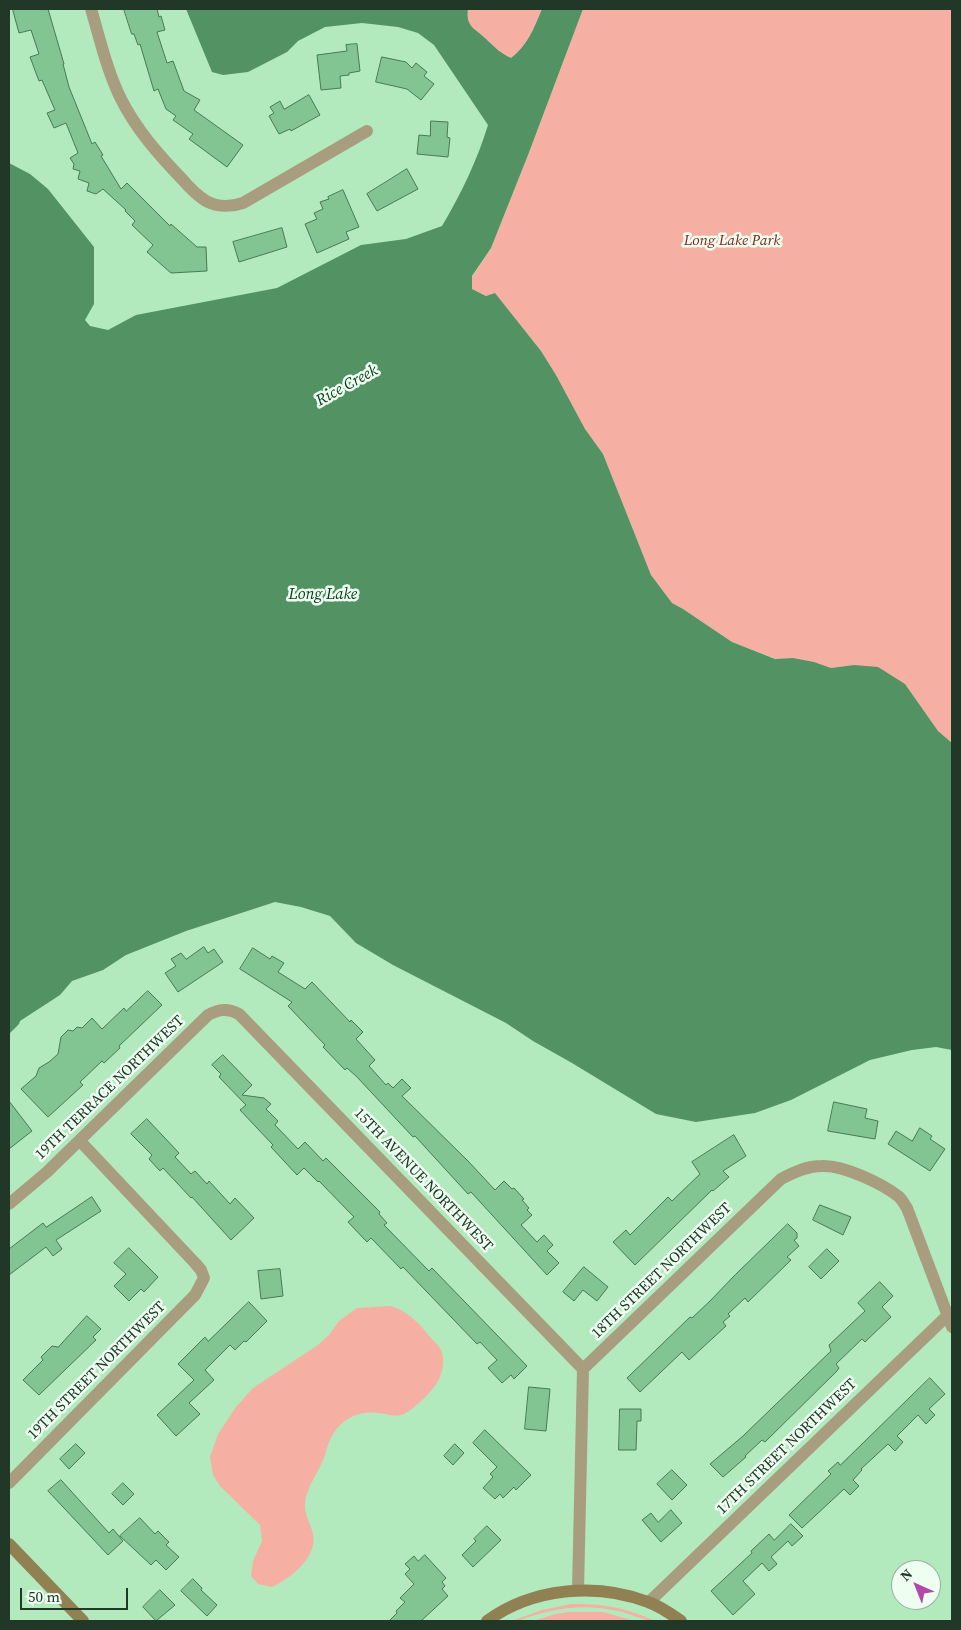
<!DOCTYPE html>
<html>
<head>
<meta charset="utf-8">
<style>
  body { margin:0 }
  #map { position:relative; width:961px; height:1630px; overflow:hidden; background:#b2e9bd; font-family:"Source Serif 4",serif }
  canvas { display:block }
  .frame { position:absolute; inset:0; border:10px solid #213727; pointer-events:none }
  .north { position:absolute; left:891px; top:1560px; width:50px; height:50px; box-sizing:border-box; background:#eefff1; border:1px solid #9cafa0; border-radius:50%; rotate:316deg; font-size:14px; font-weight:700; line-height:20px; text-align:center; color:#213727 }
  .north::after { content:''; display:block; margin:auto; width:18px; height:22px; background:#b349aa; clip-path:polygon(50% 0,100% 100%,50% 72%,0 100%) }
  .scale { position:absolute; left:20px; top:1588px; width:108px; height:22px; box-sizing:border-box; border:2px solid #213727; border-top:0; padding-left:6px; font-size:15px; line-height:18px; white-space:nowrap; color:#213727; -webkit-text-stroke:4px #eefff1; paint-order:stroke }
</style>
</head>
<body>
<div id="map">
<canvas width="961" height="1630"></canvas>
<div class="frame"></div>
<div class="north">N</div>
<div class="scale">50 m</div>
</div>
<script>
const context = document.querySelector('canvas').getContext('2d');
context.lineJoin = 'round';
function paint(path, color) { context.fillStyle = color; context.fill(path, 'evenodd'); }
function trace(path, color, width, dash) { context.strokeStyle = color; context.lineWidth = width; context.lineCap = dash ? 'butt' : 'round'; context.setLineDash(dash || []); context.stroke(path); }
function drawText(font, color, halo, rows, align = 'center') {
  context.font = font + ' "Source Serif 4",serif'; context.lineWidth = 5; context.setLineDash([]); context.textBaseline = 'middle'; context.strokeStyle = halo; context.fillStyle = color; for (const [text, x, y, turn = 0] of rows) {
    context.save(); context.translate(x, y); context.rotate((+turn || 0) * Math.PI / 180); context.textAlign = isNaN(turn) ? turn : align; if (halo) context.strokeText(text, 0, 0); context.fillText(text, 0, 0); context.restore();
  }
}
paint(new Path2D(`
  M468 9H542C534 28 528 45 511 58 499 52 498 50 488 41 477 29 465 28 468 9Z
  M583 9H952V743L938 731 905 684 854 665 831 668 814 662 793 658 776 659 732 642 683 609 672 603 651 575 603 454 585 429 556 375 541 351 495 293 486 296 472 289V277L491 248 528 155Z
  M390 1306C404 1309 417 1321 426 1332 430 1338 438 1344 441 1350 445 1358 443 1371 439 1379 435 1389 411 1413 401 1415 392 1417 387 1414 379 1413 357 1410 339 1420 330 1440 327 1446 326 1452 324 1458 318 1473 306 1488 305 1504 304 1514 311 1524 313 1534 318 1557 290 1579 272 1587L258 1584 251 1576 253 1561 262 1541 260 1525 220 1486 213 1475 210 1457 218 1434 236 1407 253 1388 318 1345 329 1335 339 1321 357 1308Z
  M571 1604C601 1603 628 1608 655 1621 643 1621 630 1613 618 1611 584 1603 550 1608 518 1621H512L542 1610Z
  M569 1612H603L635 1621H533L555 1614Z`), '#f5b0a3');
paint(new Path2D(`
  M186 9H468C465 28 477 29 488 41 498 50 499 52 511 58 528 45 534 28 542 9H583L528 155 491 248 472 276V289L486 296 495 293 541 351 556 375 585 429 603 454 651 575 672 603 683 609 732 642 775 659 793 658 814 662 831 668 854 665 878 667 905 684 938 731 952 743V1050L936 1047 912 1050 870 1060 791 1100 755 1113 696 1122 656 1114 572 1063 533 1041 506 1023 393 965 356 943 330 916 301 907 275 902 186 931 126 955 103 970 72 981 60 995 20 1021 19 1024 9 1034V163L30 174 48 189 94 247V304L85 320 90 326 108 330 136 315 277 288 361 245 406 239 442 226C461 194 477 161 488 125L434 45 418 33 398 27 362 23 325 27 298 41 287 52 248 72 223 75 212 72Z`), '#529263');
const building = new Path2D(`
  M13 9H48L64 64H63L69 87 92 144 95 142 103 155 101 156 121 189 127 183 170 226 171 224 197 247H206L207 271 171 273 147 252 153 245 132 225 135 221 125 211 126 210 103 189 96 194 87 191 89 183 78 179 80 171 73 169 74 164 70 158 78 153 66 123 54 128 47 113 55 110 42 80 39 81 30 57 39 54 31 30 19 33 13 11Z
  M124 9H157L159 17 161 16 165 30 157 32 167 63 173 61 184 91 200 100 194 110 243 145 227 167 189 139 193 134 173 120 176 116 166 109 158 89 154 91 140 44 138 45 134 34H132Z
  M357 44 360 71 349 73V75L340 76 341 88 321 90 317 55 347 51 346 45Z
  M382 57 406 62 412 68 416 63 427 72 424 76 434 84 421 100 407 89 376 82Z
  M309 95 320 115 291 131 290 129 279 134 269 116 274 113 270 107 280 101 284 109Z
  M431 121 448 122 447 137 450 138 448 157 417 154 419 135 430 136Z
  M407 169 418 189 377 211 367 194Z
  M343 190 359 227 346 232 349 239 317 253 305 224 317 219 314 213 323 209 320 202 329 199 328 197Z
  M282 228 287 247 239 262 233 242Z
  M204 947 208 953 214 949 223 962 178 992 165 973 176 966 171 959 181 953 186 959Z
  M253 948 270 959 272 956 284 963 278 972 305 989 312 982 350 1022 351 1020 363 1032 356 1039 375 1060 369 1066 386 1085 388 1083 393 1088 402 1079 411 1088 402 1096 468 1161 495 1190 504 1181 512 1189 514 1188 524 1199 522 1200 529 1208 527 1210 532 1215 521 1225 537 1242 544 1235 553 1245 547 1251 559 1263 547 1275 471 1192 468 1194 415 1136 413 1137 357 1077 347 1068 345 1070 323 1047 325 1045 288 1006 292 1002 240 969Z
  M148 991 162 1005 119 1046 120 1048 104 1063 102 1061 80 1082 83 1085 48 1117 21 1089 36 1076 39 1068 49 1062 58 1054 61 1037 68 1030 73 1031 77 1027 82 1028 92 1018 102 1029 124 1008 126 1011Z
  M223 1055 252 1085 242 1095 264 1098 271 1104 266 1109 278 1121 275 1125 298 1149 305 1142 323 1161 326 1158 380 1212 379 1214 387 1223 384 1225 429 1271 432 1268 527 1366 514 1379 511 1375 502 1383 488 1368 497 1360 480 1342 477 1344 403 1267 401 1269 371 1238 367 1242 348 1222 354 1217 319 1181 318 1182 304 1168 297 1175 271 1147 273 1145 240 1110 246 1105 219 1077 221 1074 212 1065Z
  M9 1101 32 1131 9 1149Z
  M834 1102 867 1109 865 1118 878 1121 875 1139 828 1131Z
  M147 1119 179 1153 175 1157 191 1174 195 1171 207 1184 209 1181 230 1204 235 1198 254 1218 231 1240 192 1197 191 1198 163 1168 160 1171 149 1159 152 1155 131 1134Z
  M920 1128 932 1136 930 1139 945 1149 930 1171 888 1144 896 1131 912 1141Z
  M734 1135 746 1156 723 1171 729 1177 713 1191 712 1190 635 1265 613 1242 626 1230 630 1235 668 1197 672 1201 700 1174 692 1162Z
  M92 1197 101 1211 56 1240 62 1249 53 1256 46 1247 9 1275V1249L43 1223 46 1227Z
  M820 1205 851 1217 843 1235 813 1220Z
  M788 1224 797 1233V1238L794 1240 799 1246 787 1257 791 1260 748 1302 745 1298 728 1314 730 1316 723 1322 726 1326 689 1360 682 1352 640 1392 627 1378 690 1317 692 1318 710 1301 735 1275Z
  M129 1248 158 1277 144 1292 141 1289 129 1301 114 1286 126 1274 114 1263Z
  M827 1249 839 1261 821 1279 809 1267Z
  M584 1267 608 1287 597 1301 583 1290 574 1301 563 1292Z
  M280 1269 283 1296 261 1299 258 1271Z
  M880 1282 893 1296 882 1307 891 1317 865 1342 862 1339 836 1364 839 1368 837 1371 765 1442 762 1440 745 1456 746 1457 723 1477 710 1464 743 1436 831 1351 829 1345 865 1311 858 1303Z
  M249 1302 267 1321 246 1342 244 1341 235 1350 230 1345 205 1370 214 1380 189 1403 200 1414 176 1436 157 1415 194 1380 178 1364 205 1337 208 1341Z
  M87 1316 101 1329 93 1337 96 1340 39 1395 23 1380 43 1360 41 1357 52 1346 58 1347Z
  M930 1378 945 1394 929 1409 935 1415 926 1424 918 1415 897 1436 903 1442 895 1451 888 1444 861 1469 862 1470 853 1480 859 1486 850 1495 844 1489 802 1528 789 1515 831 1474 828 1471 838 1462 840 1465Z
  M529 1387 550 1389 546 1431 525 1429Z
  M620 1409H641V1421H637L636 1450H619Z
  M485 1430 531 1475 516 1490 514 1487 503 1498 500 1494 495 1499 483 1488 493 1477 490 1474 497 1467 473 1443Z
  M76 1444 85 1453 69 1469 60 1459Z
  M455 1444 464 1453 453 1465 444 1456Z
  M672 1470 687 1485 672 1500 657 1484Z
  M61 1480 109 1533 113 1529 123 1541 108 1555 48 1491Z
  M123 1483 134 1494 123 1505 112 1494Z
  M671 1510 682 1523 661 1542 642 1520 651 1513 658 1522Z
  M140 1518 155 1534 158 1531 169 1542 166 1545 179 1557 166 1570 156 1560 151 1565 120 1536Z
  M791 1524 803 1536 792 1546 788 1541 771 1557 777 1564 769 1571 762 1563 743 1581 755 1594 733 1615 711 1591 752 1553 751 1551 769 1534 774 1540Z
  M487 1526 501 1540 473 1567 462 1555 476 1541 474 1539Z
  M425 1555 446 1578 442 1582 445 1586 442 1589 448 1596 421 1621H389L397 1613 396 1611 405 1602 400 1598 414 1584 405 1574 410 1569 405 1564 414 1556 418 1561Z
  M193 1579 202 1588 201 1590 217 1605 207 1616 181 1591Z
  M160 1590 175 1605 156 1621 143 1607Z`);
paint(building, '#82c492');
trace(building, '#477a54', 1);
trace(new Path2D(`
  M91 9C100 39 107 71 121 99 136 129 158 154 181 178 188 186 196 195 206 201 217 207 231 207 243 203L367 131
  M9 1204 47 1172 208 1015C219 1009 228 1008 239 1014L583 1369
  M9 1483 195 1295 204 1278 201 1270 195 1263 80 1141
  M578 1590 583 1369 781 1179C794 1172 807 1166 822 1166 843 1165 881 1183 898 1196 902 1199 904 1204 907 1208L952 1327
  M649 1602 948 1315`), '#a89d7f', 12);
trace(new Path2D(`
  M9 1544 83 1621
  M487 1621C532 1588 596 1582 648 1602 660 1606 671 1614 681 1621`), '#908052', 12);
drawText('italic 15px', '#83271b', '#eefff1', [
  ["Long Lake Park",732,241]
]);
drawText('15px', '#213727', '#eefff1', [
  ["19TH TERRACE NORTHWEST",110,1088,-44],
  ["15TH AVENUE NORTHWEST",423,1180,46],
  ["18TH STREET NORTHWEST",662,1271,-44],
  ["19TH STREET NORTHWEST",97,1371,-45],
  ["17TH STREET NORTHWEST",787,1447,-44]
]);
drawText('italic 16px', '#083b1b', '#eefff1', [
  ["Rice Creek",347,386,-29],
  ["Long Lake",323,595]
]);
</script>
</body>
</html>
